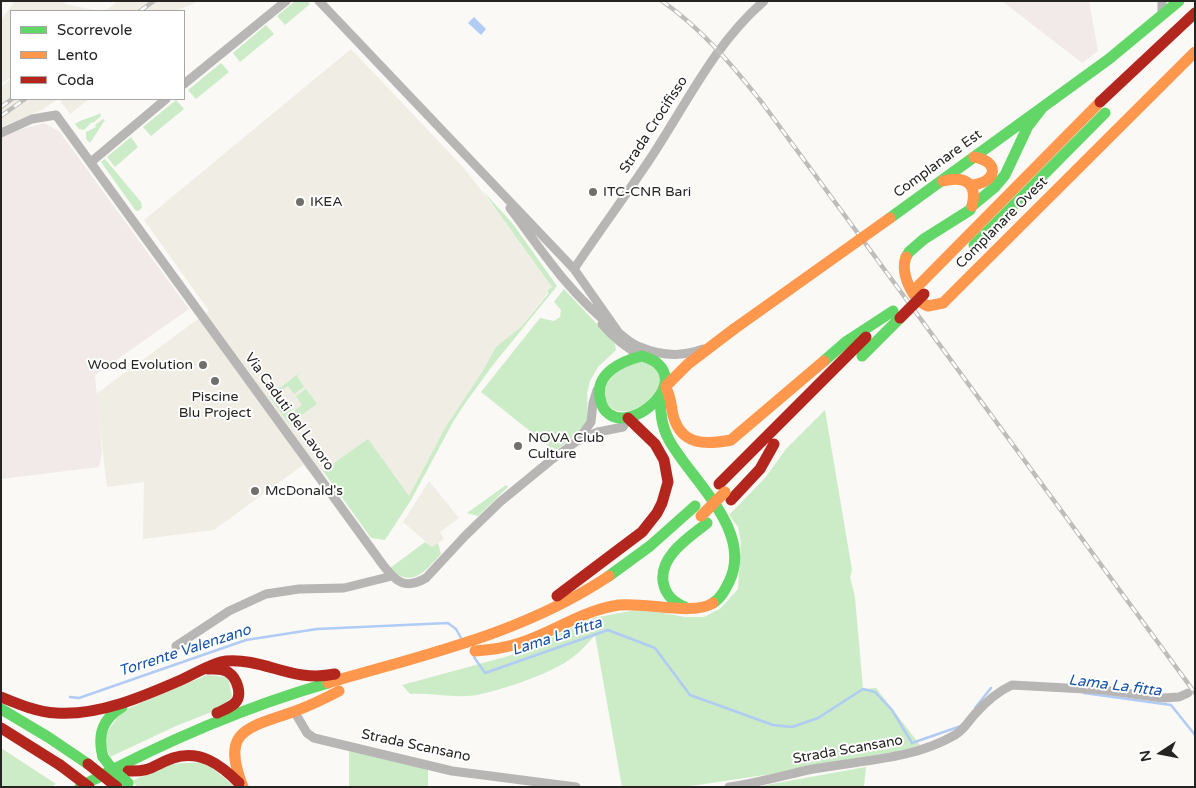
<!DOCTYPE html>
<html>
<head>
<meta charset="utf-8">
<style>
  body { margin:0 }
  #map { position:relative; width:1196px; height:788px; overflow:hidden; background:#faf9f6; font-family:"Varela Round",sans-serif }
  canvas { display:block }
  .frame { position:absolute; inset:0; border:2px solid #252422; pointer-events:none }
  .legend { position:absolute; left:10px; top:10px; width:175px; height:90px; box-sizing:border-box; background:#fff; border:1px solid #a8a7a7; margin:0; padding:6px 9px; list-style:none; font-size:15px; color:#252422 }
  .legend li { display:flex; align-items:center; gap:10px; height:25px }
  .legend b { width:25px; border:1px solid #a8a7a7 }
  .north { position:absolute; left:1136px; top:728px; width:50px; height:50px; -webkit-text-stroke:4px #fff; paint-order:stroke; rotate:259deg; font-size:14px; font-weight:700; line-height:20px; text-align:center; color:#252422 }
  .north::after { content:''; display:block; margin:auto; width:18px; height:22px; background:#252422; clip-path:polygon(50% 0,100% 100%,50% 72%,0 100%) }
</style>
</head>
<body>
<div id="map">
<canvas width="1196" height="788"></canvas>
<div class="frame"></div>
<ul class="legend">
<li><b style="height:6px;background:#63d668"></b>Scorrevole</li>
<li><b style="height:6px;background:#ff974d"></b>Lento</li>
<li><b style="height:6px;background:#b3261e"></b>Coda</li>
</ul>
<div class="north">N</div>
</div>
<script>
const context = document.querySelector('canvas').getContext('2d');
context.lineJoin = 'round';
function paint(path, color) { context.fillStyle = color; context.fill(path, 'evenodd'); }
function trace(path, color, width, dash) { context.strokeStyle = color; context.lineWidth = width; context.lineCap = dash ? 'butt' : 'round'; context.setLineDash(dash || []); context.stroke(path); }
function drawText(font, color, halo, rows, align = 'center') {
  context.font = font + ' "Varela Round",sans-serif'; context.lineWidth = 4; context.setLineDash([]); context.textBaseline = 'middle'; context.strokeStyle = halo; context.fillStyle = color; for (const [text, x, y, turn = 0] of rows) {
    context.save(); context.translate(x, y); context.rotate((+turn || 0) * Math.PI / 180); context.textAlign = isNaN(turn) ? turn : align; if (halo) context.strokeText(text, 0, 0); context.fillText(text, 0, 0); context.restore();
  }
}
paint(new Path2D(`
  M15 1H64L65 4 98 11H11V77L1 84V20Z
  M118 1H199L176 11H105Z
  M351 49 464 168 498 212 552 287 521 327 496 347 482 372 445 428 409 496 324 470 314 477 303 465 214 530 143 539 144 482 107 487 96 394 209 311 144 220Z
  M11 79V99H58L42 110 1 127V87Z
  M59 99H89L70 114Z
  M429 481 459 518 440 532 444 539 432 547 403 522Z`), '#efede4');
paint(new Path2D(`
  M1002 1H1089L1098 51 1082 63Z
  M44 123 59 131 189 309 95 375 102 453 99 467 1 479V137L7 133Z`), '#f2eae8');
paint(new Path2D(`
  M295 1H307L310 4 285 25 277 16Z
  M266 25 274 34 240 62 233 53Z
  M221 63 229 72 196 99 188 90Z
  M176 100 184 109 151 136 143 127Z
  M100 113 101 116 93 123 92 122 84 130 79 129 75 124C83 118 93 118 100 113Z
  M103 119 105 120 90 143 86 139V132L96 127 95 125Z
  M131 137 138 147 115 167 107 157Z
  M105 159 141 202 142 207 140 210 136 211 101 162Z
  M483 191 513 224 557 286 493 365 466 402 453 422 411 500 385 540 371 538 323 471 368 439 409 496 445 428 482 372 496 347 521 327 548 294V290L552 287Z
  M564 289 612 340 615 344 616 350 598 367 590 381 587 394 588 421 583 430 555 451 481 392 540 318 554 321 560 317 561 310 554 302Z
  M637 362H648L660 373C660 376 660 381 659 384 654 401 629 418 613 409 608 407 606 402 605 397 603 378 622 367 637 362Z
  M301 372 297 376 304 387 294 394 288 386 278 393 293 412 302 405 296 396 306 389 317 404 289 424 269 396Z
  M825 410 852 570 850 577 855 597 863 689 876 688 920 745 872 759 684 787H622L595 635C588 643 581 651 573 657 554 673 493 694 468 696 449 697 429 693 410 694L402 685 505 657 531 648 588 619 641 609 685 617H704L721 608 738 589 741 542 738 527 729 515 765 478 786 449Z
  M506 485 508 487 478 516 467 513Z
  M425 542 432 547 438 543 441 554C426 570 412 590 390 568Z
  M207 675 228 677 232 697 219 709 176 726 110 757 103 738 122 711Z
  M1 748 56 784 51 787H1Z
  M349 748 428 769V787H349Z
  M205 762 235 787H138L132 781 170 764Z
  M866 767 864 787H755Z`), '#ccebc7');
paint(new Path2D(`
  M474 17 486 29 481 35 468 23Z`), '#b0cbf4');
trace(new Path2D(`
  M474 657 485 673 608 630 655 648 690 695 773 725 792 727 818 718 863 689 875 692 892 710 912 743 961 726
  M1084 693 1171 705 1195 735
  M70 697 79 698 246 640 317 629 448 623 456 629 461 638
  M975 708 991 688`), '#b0cbf4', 2.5);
trace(new Path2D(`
  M319 1 574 269 619 333
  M1162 1V15
  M184 84 286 1
  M1 133 32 119 56 115 383 565C396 582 405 590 426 578L465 536 500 502 550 461 577 441 598 432 623 427 628 418
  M91 162 166 99
  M510 208C543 252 568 292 612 327 621 334 629 343 640 347 661 356 682 357 703 349
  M574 269C598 233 624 198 648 162 685 107 713 45 764 1
  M602 324C614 338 626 348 642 356
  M579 439 591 422 593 403 597 390
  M176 646 229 611 266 594 299 589 344 588 392 576
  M294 711 307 733 314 738 452 771 576 787
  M729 787C756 783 782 776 808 770 858 760 910 761 955 735 965 729 969 720 976 713 986 702 999 691 1012 685L1103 690 1163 698 1179 697 1188 693`), '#b7b6b5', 9);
trace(new Path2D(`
  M890 218 1109 59 1179 1
  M974 245 1105 113
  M906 257 909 252 924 239 970 210 972 206 995 187 1005 175 1028 126 1042 108
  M642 356C647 358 655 360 659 365 683 389 632 431 609 414 603 410 601 404 600 398 595 373 622 361 642 356Z
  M862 356 900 318
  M824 361 847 341 893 311
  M661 395C660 411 661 425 669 440 692 481 754 531 729 582 725 590 721 598 713 603
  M609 576 650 546 695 506
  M685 607C673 602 665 595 663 581 660 555 690 537 707 523
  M1 709 48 737 88 764
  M103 757C97 735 102 719 122 707
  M80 787C159 744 241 708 328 683`), '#63d668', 11);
trace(new Path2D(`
  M943 181C964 176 978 182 972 206
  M970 185C996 184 1002 162 974 157
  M906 257C900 273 912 300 928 306L943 303 1195 52
  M918 286 1100 102
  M666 386 688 364 734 329
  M666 388C671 397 671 406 673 415 681 446 706 445 731 440L824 361
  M475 651C490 650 505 648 520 643 554 632 583 610 619 605 646 602 693 616 713 603
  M328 683C426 654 522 634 609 576
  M243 787C220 730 247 728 293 712 309 706 324 699 339 691`), '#ff974d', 11);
trace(new Path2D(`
  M1100 102 1195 13
  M719 484 866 337
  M731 500 760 469 774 444
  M557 596 642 532 657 513 662 503 668 482 664 460 655 444 628 418
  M208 669C215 669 222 668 228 672 237 678 243 695 235 703 230 708 223 710 217 713
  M1 697C18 704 37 712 56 713 98 716 142 697 181 680 195 674 211 663 226 661 265 658 292 683 335 674
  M1 728 60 765
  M128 771C152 772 153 765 173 758 200 749 221 765 239 783`), '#b3261e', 11);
const rail = new Path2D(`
  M662 1C702 29 733 66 763 104L1195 693
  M140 11 154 1
  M1 107 12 99
  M1 116 25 99`);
trace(rail, '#bebdba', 4.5);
trace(rail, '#fff', 2.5, [8]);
trace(new Path2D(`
  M103 757 113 770 128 783`), '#63d668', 11);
trace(new Path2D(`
  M734 329 890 218
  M701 516 725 492`), '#ff974d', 11);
trace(new Path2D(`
  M900 318 924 294
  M88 764 117 787
  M60 765 89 787`), '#b3261e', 11);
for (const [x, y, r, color] of [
  [593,192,5,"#706f6c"],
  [300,202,5,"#706f6c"],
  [203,365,5,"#706f6c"],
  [215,381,5,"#706f6c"],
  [518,446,5,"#706f6c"],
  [255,491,5,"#706f6c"]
]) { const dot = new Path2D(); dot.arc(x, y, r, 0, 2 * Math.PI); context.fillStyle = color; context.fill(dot); trace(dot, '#fff', 2); }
drawText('14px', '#252422', '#fff', [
  ["Strada Crocifisso",654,125,-57],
  ["Complanare Est",938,164,-36],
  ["Complanare Ovest",1002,223,-45],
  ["Via Caduti del Lavoro",289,412,54],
  ["Strada Scansano",416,746,12],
  ["Strada Scansano",848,750,-10]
]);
drawText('14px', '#252422', '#fff', [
  ["ITC-CNR Bari",603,192],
  ["IKEA",310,202],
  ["Wood Evolution",193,365,"right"],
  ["Piscine",215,397,"center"],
  ["Blu Project",215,413,"center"],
  ["NOVA Club",528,438],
  ["Culture",528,454],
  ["McDonald's",265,491]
], 'left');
drawText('italic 15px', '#1652a7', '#fff', [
  ["Lama La fitta",557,637,-18],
  ["Torrente Valenzano",185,651,-18],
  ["Lama La fitta",1115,686,7]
]);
</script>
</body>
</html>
